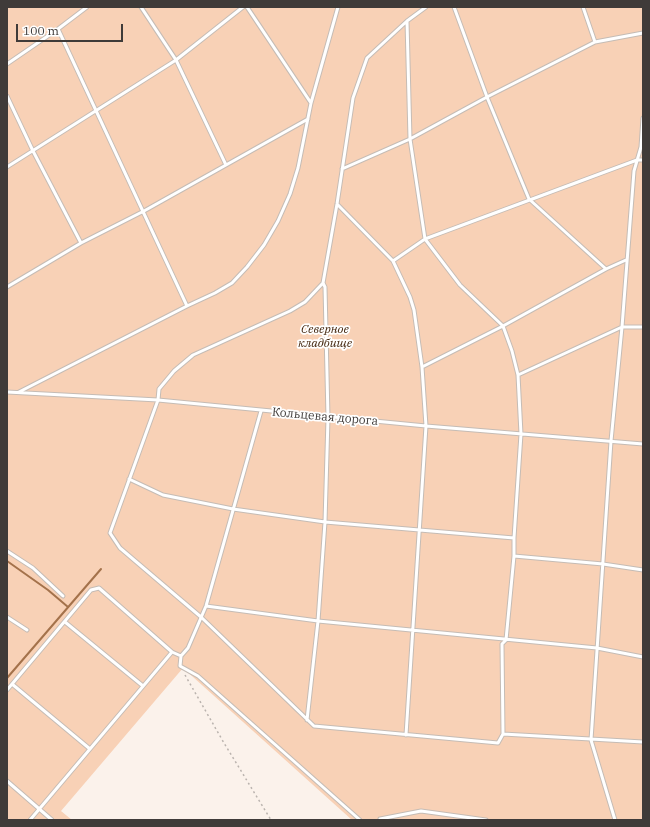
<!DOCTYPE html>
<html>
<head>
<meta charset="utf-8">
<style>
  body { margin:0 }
  #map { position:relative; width:650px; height:827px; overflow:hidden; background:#fbf2eb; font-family:"IBM Plex Serif",serif }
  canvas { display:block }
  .frame { position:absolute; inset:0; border:8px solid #3f3b39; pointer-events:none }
  .scale { position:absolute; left:16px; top:24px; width:107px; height:18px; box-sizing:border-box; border:2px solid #3f3b39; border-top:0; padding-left:5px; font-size:12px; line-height:14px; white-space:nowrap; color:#3f3b39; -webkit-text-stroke:3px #fff; paint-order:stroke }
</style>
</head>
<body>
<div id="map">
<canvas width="650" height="827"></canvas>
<div class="frame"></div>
<div class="scale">100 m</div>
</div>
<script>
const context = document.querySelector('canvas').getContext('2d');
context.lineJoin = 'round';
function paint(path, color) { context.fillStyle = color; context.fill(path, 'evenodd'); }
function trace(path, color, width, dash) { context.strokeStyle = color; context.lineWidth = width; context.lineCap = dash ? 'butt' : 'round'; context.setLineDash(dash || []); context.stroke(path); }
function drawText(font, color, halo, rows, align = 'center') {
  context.font = font + ' "IBM Plex Serif",serif'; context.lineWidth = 3.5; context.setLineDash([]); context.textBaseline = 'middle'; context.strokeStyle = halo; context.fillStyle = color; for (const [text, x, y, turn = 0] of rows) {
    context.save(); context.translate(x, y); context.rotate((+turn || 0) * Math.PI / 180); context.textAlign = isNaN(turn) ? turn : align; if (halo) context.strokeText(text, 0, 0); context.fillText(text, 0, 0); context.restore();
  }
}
paint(new Path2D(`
  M7 7H643V820H352L183 668 61 811 72 820H7Z`), '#f8d1b6');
trace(new Path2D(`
  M7 561 48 590 68 607
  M7 678 101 569`), '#a4724b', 2);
const service = new Path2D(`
  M141 7 176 60 226 165
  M247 7 311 103
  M426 7 407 21 367 58 353 98 337 204 323 283 305 302 290 311 193 355 174 371 159 389 158 400 110 533 120 548 201 617 314 726 498 743 503 734 643 742
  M454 7 487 97 529 199 606 269
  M583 7 595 42
  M407 21 410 139 425 239 460 285 503 326 512 351 518 375 521 434 514 538V556L506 640 502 644 503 734
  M58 29 187 306
  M7 64 58 29 87 7
  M7 96 33 151 81 243
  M7 167 176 60 243 7
  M342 169 410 139 487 97 595 42 643 33
  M337 204 393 261 410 297 414 310 422 367 426 426 406 735
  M393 261 425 239 637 160H643
  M7 287 81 243 144 211 308 119
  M422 367 503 326 606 269 626 260
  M518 375 622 327H643
  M7 392 158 400 426 426 643 444
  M19 392 187 306 215 293 232 283 247 267 264 245 278 221 290 194 298 168 311 103 338 7
  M129 479 163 495 233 509 325 522 514 538
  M7 551 33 568 63 596
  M514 556 603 564 643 570
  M206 606 318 621 597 648 643 657
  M7 617 27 630
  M65 622 143 686
  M181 656 180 666 198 676 360 820
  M12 684 90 749
  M7 690 91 590 99 588 172 652 181 656 188 648 206 606 261 411
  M307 720 318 621 325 522 328 418 325 287 323 283
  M7 781 52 820
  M380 819 421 811 486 820
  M30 820 172 652
  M615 820 591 740 611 441 622 327 634 171 641 147 643 118`);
trace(service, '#c5bcb5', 5);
trace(new Path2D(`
  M185 675 224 743 271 820`), '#bab3ae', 1.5, [2, 3]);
trace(service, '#fff', 3);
drawText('italic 12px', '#44270f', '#fff', [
  ["Северное",325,330],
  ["кладбище",325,344]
]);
drawText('12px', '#3f3b39', '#fff', [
  ["Кольцевая дорога",325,417,5]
]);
</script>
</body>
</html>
